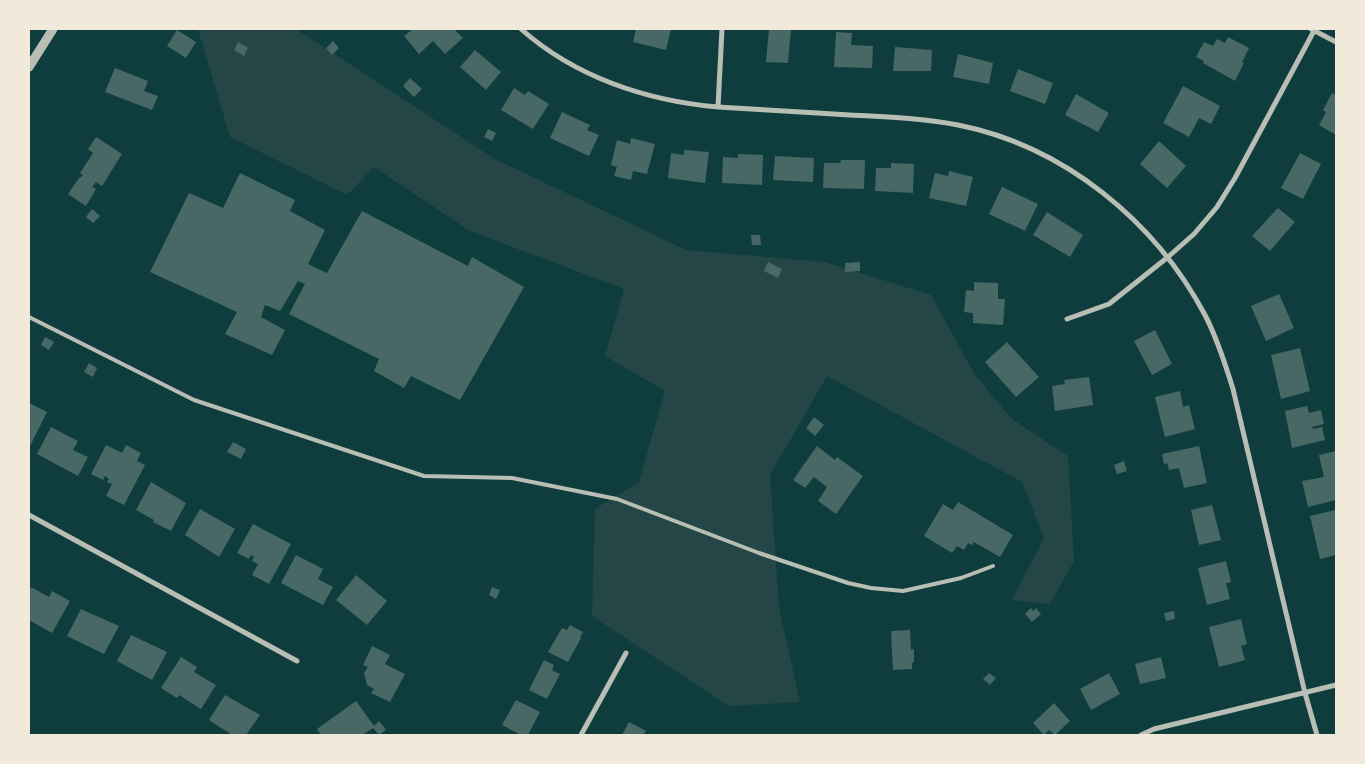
<!DOCTYPE html>
<html>
<head>
<meta charset="utf-8">
<style>
  body { margin:0 }
  #map { position:relative; width:1365px; height:764px; overflow:hidden; background:#0f3d3e; font-family:"Varela Round",sans-serif }
  canvas { display:block }
  .frame { position:absolute; inset:0; border:30px solid #f1e9da; pointer-events:none }
</style>
</head>
<body>
<div id="map">
<canvas width="1365" height="764"></canvas>
<div class="frame"></div>
</div>
<script>
const context = document.querySelector('canvas').getContext('2d');
context.lineJoin = 'round';
function paint(path, color) { context.fillStyle = color; context.fill(path, 'evenodd'); }
function trace(path, color, width, dash) { context.strokeStyle = color; context.lineWidth = width; context.lineCap = dash ? 'butt' : 'round'; context.setLineDash(dash || []); context.stroke(path); }
paint(new Path2D(`
  M198 29H296L495 159 686 250 825 262 931 295 975 375 1012 419 1068 456 1074 561 1050 604 1012 600 1044 538 1022 482 827 376 770 475 779 608 800 702 729 706 592 616 595 509 639 482 665 391 605 356 624 289 470 231 374 167 347 195 230 137Z`), '#244646');
paint(new Path2D(`
  M413 29H454L463 38 445 54 433 41 419 54 404 36Z
  M636 29H671L666 50 633 42Z
  M769 29H791L788 63 766 62Z
  M177 30 196 42 186 58 167 46Z
  M836 32 852 33 851 45 873 46 872 68 834 67Z
  M1228 37 1249 48 1242 62 1244 63 1235 81 1203 63 1204 61 1196 57 1204 42 1213 46 1217 39 1225 43Z
  M333 41 339 48 332 55 326 48Z
  M238 42 248 48 244 56 234 50Z
  M895 47 932 50 931 71H893Z
  M475 50 501 72 486 90 460 67Z
  M958 54 993 63 989 84 953 77Z
  M115 68 148 81 144 91 158 96 152 110 105 92Z
  M1018 69 1053 83 1045 104 1010 91Z
  M410 78 422 89 414 97 403 86Z
  M1183 86 1220 106 1211 124 1199 118 1189 137 1163 123Z
  M514 88 525 95 528 91 549 104 533 129 501 110Z
  M1332 93 1336 95V135L1319 125 1326 112 1323 110Z
  M1076 94 1109 113 1098 132 1065 115Z
  M562 112 590 125 587 130 599 135 589 156 550 138Z
  M488 129 496 133 492 141 484 137Z
  M96 137 122 154 102 186 96 182 92 187 96 189 86 206 68 194 79 178H80L83 175 80 173 93 153 88 149Z
  M631 138 655 144 647 174 633 171 631 180 614 176 617 167 611 165 617 140 630 144Z
  M1159 141 1186 166 1167 188 1140 164Z
  M684 150 709 152 705 183 668 178 671 153 684 155Z
  M1300 153 1321 164 1303 199 1281 188Z
  M738 154 763 155 762 185 722 183 723 157 738 158Z
  M775 156 814 158 813 182 773 180Z
  M841 160H865L864 189 823 188 824 163H840Z
  M891 163 914 164 913 193 875 191 876 168H891Z
  M949 171 973 177 966 206 929 198 935 173 948 176Z
  M240 173 295 200 290 211 325 230 308 264 327 273 362 211 468 266 472 257 524 287 460 400 411 376 404 388 374 371 379 359 289 314 305 284 298 281 280 311 265 305 261 317 285 330 272 355 225 334 237 312 150 272 189 193 223 208Z
  M1002 187 1038 204 1025 231 989 214Z
  M1278 208 1295 222 1270 251 1252 236Z
  M92 209 100 216 93 223 86 217Z
  M1047 212 1083 235 1070 257 1033 235Z
  M751 235H760L761 245H752Z
  M768 262 782 269 778 278 764 271Z
  M860 262V271L845 272V263Z
  M974 282 998 283V299H1005L1003 325 973 323V313L964 312 966 290 974 291Z
  M1279 294 1294 328 1266 341 1251 306Z
  M1155 330 1172 364 1152 375 1134 341Z
  M45 337 54 342 49 350 41 345Z
  M1007 342 1039 377 1016 397 985 362Z
  M1300 348 1310 391 1281 399 1271 355Z
  M89 363 97 368 93 377 84 372Z
  M1089 377 1093 405 1055 411 1052 386 1065 384 1064 380Z
  M1180 391 1183 407 1189 405 1195 429 1165 437 1155 397Z
  M29 403 47 412 29 448Z
  M1307 406 1309 413 1321 410 1324 424 1312 427 1313 429 1322 427 1325 440 1292 448 1285 411Z
  M814 417 824 425 815 436 806 428Z
  M51 427 78 441 73 450 88 457 78 476 37 454Z
  M233 442 246 449 241 459 227 452Z
  M106 445 122 453 126 445 141 453 137 461 145 465 124 505 106 496 112 484 107 482 109 479 105 476 103 480 91 474Z
  M817 446 835 460 837 457 863 476 836 514 818 501 827 487 814 477 805 488 793 480Z
  M1199 446 1207 483 1184 488 1179 468 1169 470 1167 463 1164 464 1162 454Z
  M1336 451V500L1308 507 1302 481 1324 477 1319 455Z
  M1124 461 1127 471 1117 474 1114 465Z
  M151 482 186 503 171 531 153 522 154 520 136 510Z
  M958 502 1013 535 1000 557 974 542 972 545 968 543 964 550 957 546 952 553 924 536 943 504 953 510Z
  M1212 505 1221 540 1199 545 1191 510Z
  M200 509 235 529 219 557 185 535Z
  M1336 510V555L1320 559 1310 516Z
  M253 524 291 544 269 584 252 575 258 564 252 561 254 557 251 555 249 559 237 553Z
  M296 555 323 569 318 579 333 587 323 605 281 583Z
  M1226 561 1231 582 1226 583 1230 599 1207 605 1198 568Z
  M356 575 387 601 367 625 336 600Z
  M31 587 49 597 52 591 70 601 52 633 29 620V592Z
  M492 587 500 590 496 599 489 595Z
  M1031 608 1033 611 1036 608 1041 614 1032 622 1025 614Z
  M81 609 119 626 104 654 67 636Z
  M1174 611 1175 619 1166 621 1164 613Z
  M1241 619 1247 644 1241 646 1245 660 1219 667 1209 627Z
  M570 625 583 632 580 637 581 638 568 662 548 652 562 628 567 630Z
  M910 630 911 650 914 649V662L912 663V669L893 670 891 631Z
  M131 635 167 652 152 680 117 661Z
  M372 646 390 655 385 664 405 674 390 702 371 693 374 689 367 685 364 673 368 667 363 665Z
  M181 657 197 667 194 672 216 685 201 709 179 695 177 698 161 688Z
  M1161 657 1166 678 1140 684 1135 664Z
  M544 660 554 665 552 670 560 674 547 699 529 690Z
  M989 673 996 678 990 685 983 679Z
  M1109 673 1120 694 1091 710 1080 689Z
  M225 695 260 715 246 735H232L209 720Z
  M516 700 540 712 528 735H521L502 725Z
  M356 701 374 726 379 721 386 730 379 735 373 728 362 735H321L317 729Z
  M1054 703 1070 721 1055 735 1049 730 1044 735 1033 723Z
  M629 722 646 731 643 735H622Z`), '#486865');
trace(new Path2D(`
  M29 317 194 400 424 476 512 478 617 499 759 553 848 583 871 588 903 591 961 578 993 566`), '#b8beb3', 4);
trace(new Path2D(`
  M521 29C575 77 647 101 718 107 762 110 806 112 850 115 886 117 922 118 958 125 1064 146 1155 221 1205 315 1217 338 1225 363 1233 389L1305 693 1317 735
  M1311 29 1336 42
  M718 107 722 29
  M1067 319 1109 304 1168 257 1194 234 1217 207 1235 178 1315 29
  M29 515 297 661
  M581 735 626 653
  M1141 735 1154 729 1336 685`), '#b8beb3', 5);
trace(new Path2D(`
  M29 67 53 29`), '#b8beb3', 9);
</script>
</body>
</html>
